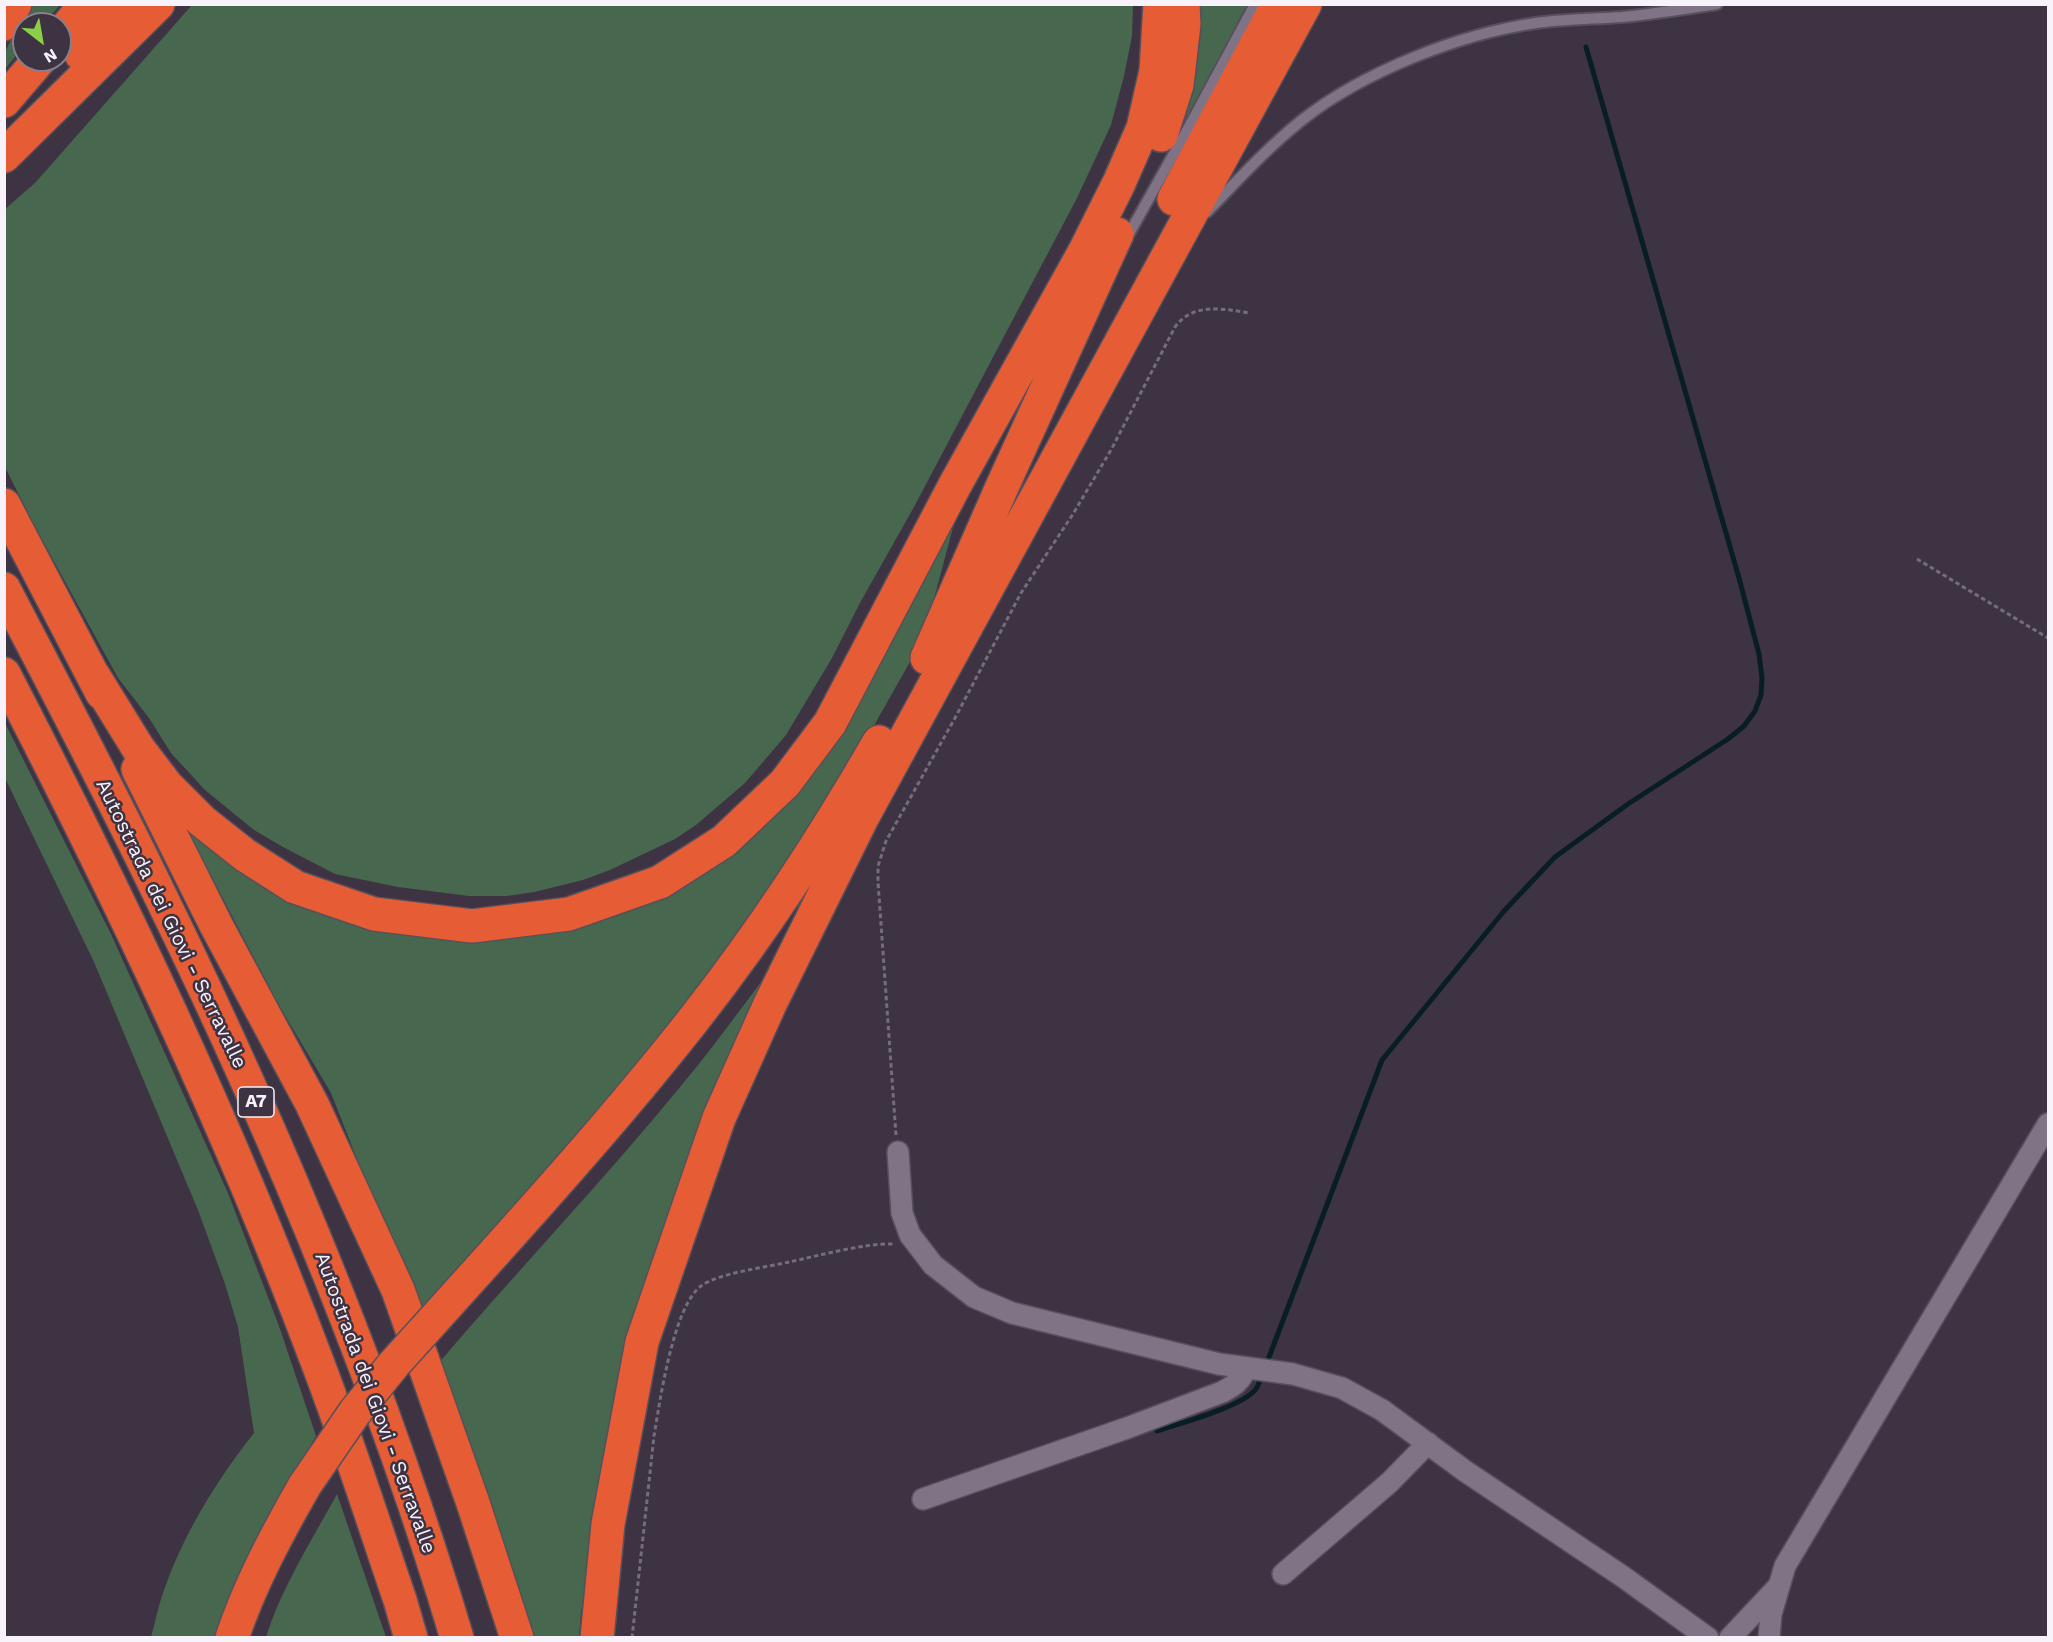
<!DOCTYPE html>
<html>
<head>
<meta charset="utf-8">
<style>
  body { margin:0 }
  #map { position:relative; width:2053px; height:1642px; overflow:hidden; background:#3e3342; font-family:"Work Sans",sans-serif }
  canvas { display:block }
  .frame { position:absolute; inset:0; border:6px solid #f8f2fb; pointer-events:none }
  .north { position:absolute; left:12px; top:12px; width:60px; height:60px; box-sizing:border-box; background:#3e3342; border:2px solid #887f8c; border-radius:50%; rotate:149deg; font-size:16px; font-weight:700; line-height:24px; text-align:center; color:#f8f2fb }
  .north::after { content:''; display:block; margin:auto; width:21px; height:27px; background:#8bce47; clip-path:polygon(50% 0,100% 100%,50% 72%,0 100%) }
</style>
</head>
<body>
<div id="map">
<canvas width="2053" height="1642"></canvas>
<div class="frame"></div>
<div class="north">N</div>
</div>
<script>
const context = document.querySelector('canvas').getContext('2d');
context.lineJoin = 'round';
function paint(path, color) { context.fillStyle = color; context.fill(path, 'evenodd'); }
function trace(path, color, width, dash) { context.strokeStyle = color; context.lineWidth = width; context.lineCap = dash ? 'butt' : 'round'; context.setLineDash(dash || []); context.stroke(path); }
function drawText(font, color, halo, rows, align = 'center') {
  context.font = font + ' "Work Sans",sans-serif'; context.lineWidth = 5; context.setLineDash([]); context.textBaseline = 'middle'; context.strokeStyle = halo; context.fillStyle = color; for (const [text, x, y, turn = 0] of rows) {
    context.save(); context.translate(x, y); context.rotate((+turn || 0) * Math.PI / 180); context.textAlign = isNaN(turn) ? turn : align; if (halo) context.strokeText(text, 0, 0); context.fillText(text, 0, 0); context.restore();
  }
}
paint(new Path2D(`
  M28 5H60L43 24H24V46L5 69V52Z
  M192 5H1133L1132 36 1124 76 1111 125 1077 198 914 507 861 601 832 658 786 735 745 783 696 825 675 839 610 870 583 880 534 892 507 896H469L398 887 335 874 283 847 254 830 205 790 171 753 149 718 118 678 34 525 5 467V209L35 183Z
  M1197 5H1255L1183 124 1195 57Z
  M957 512 924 637 841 784 788 863 670 1028 418 1318 390 1235 362 1172 331 1093 277 1002 183 822 242 865 478 932 728 850Z
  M4 721 111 934 228 1193 279 1326 316 1436 278 1501 219 1637H151C155 1623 158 1607 163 1593 183 1535 216 1481 254 1433L238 1327 225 1284 198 1210 94 962 5 778Z
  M774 965 619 1390 581 1612 579 1637H535L436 1366C518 1270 605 1179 685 1081 716 1044 744 1004 774 965Z
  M337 1494 386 1637H266C282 1587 312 1540 337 1494Z`), '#47684f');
trace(new Path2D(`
  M1266 1365 1382 1060 1504 911 1555 857 1628 804 1728 739 1744 726 1755 711 1761 695 1762 678 1759 654 1739 578 1586 47
  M1157 1431C1180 1423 1242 1407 1256 1389 1258 1386 1260 1380 1261 1376`), '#091e24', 5);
const lane = new Path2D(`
  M1207 212C1238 180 1267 148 1302 120 1363 72 1459 34 1536 23 1564 19 1593 19 1622 17 1654 14 1685 9 1717 4
  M1125 241 1190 125 1255 4`);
const street = new Path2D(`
  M898 1152 902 1213 910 1235 933 1265 974 1297 1012 1313 1219 1364 1293 1374 1342 1388 1382 1410 1465 1471 1622 1576 1708 1638
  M923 1499 1127 1428 1222 1392C1234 1386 1241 1381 1246 1368
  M1283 1574 1390 1482 1428 1443
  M1730 1638 1777 1588
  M1769 1638 1771 1614 1785 1566 2048 1124`);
const highway = new Path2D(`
  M4 24 15 4
  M60 36 86 4
  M81 54 123 4
  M4 101 39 60
  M1161 135 1177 85 1184 24 1183 4
  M4 156 158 4
  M1174 199 1278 4
  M4 505 102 693
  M4 589C56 689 109 789 158 891 276 1132 380 1380 457 1638
  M927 658 1002 487 1117 234
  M4 674C119 896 227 1122 315 1356 346 1436 372 1518 400 1600L411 1638
  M93 675 138 748 167 786 202 821 245 855 295 887 374 914 472 926 569 914 660 882 724 841 785 783 830 723 955 485 1086 249 1119 183 1143 128 1156 71 1160 4
  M138 769 216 925 312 1104 398 1290 473 1503 517 1638
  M495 1252C565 1174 634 1096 698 1014 765 928 825 836 879 742
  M232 1638C250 1584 277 1534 305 1485
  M597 1638 608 1524 642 1342 719 1118 770 1004 862 818 1305 4`);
trace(lane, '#574f5b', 14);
trace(street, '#574f5b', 24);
trace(highway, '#574f5b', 36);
trace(new Path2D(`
  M1917 559 2048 638
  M896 1135 878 882V866L886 841 955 718 1021 593 1073 514 1111 450 1175 327C1193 302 1223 309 1250 313
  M632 1638 654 1436C660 1401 673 1307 701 1286 718 1273 768 1267 789 1262 818 1256 864 1243 893 1244`), '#766d7a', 3, [4.5, 3]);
trace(lane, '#7f7385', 10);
trace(street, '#7f7385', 21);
trace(highway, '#e65c34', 33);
const highwayBridge = new Path2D(`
  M305 1485 355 1412 394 1364 495 1252`);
trace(highwayBridge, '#574f5b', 36, []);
trace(highwayBridge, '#e65c34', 33);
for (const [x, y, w] of [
  [256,1102,36]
]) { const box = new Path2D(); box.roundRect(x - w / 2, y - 15, w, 30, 4.5); context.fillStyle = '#3e3342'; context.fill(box); trace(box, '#f8f2fb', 1.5); }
drawText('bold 18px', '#f8f2fb', null, [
  ["A7",256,1102]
]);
drawText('20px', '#f8f2fb', '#3e3342', [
  ["Autostrada dei Giovi - Serravalle",171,924,64],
  ["Autostrada dei Giovi - Serravalle",375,1403,70]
]);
</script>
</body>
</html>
